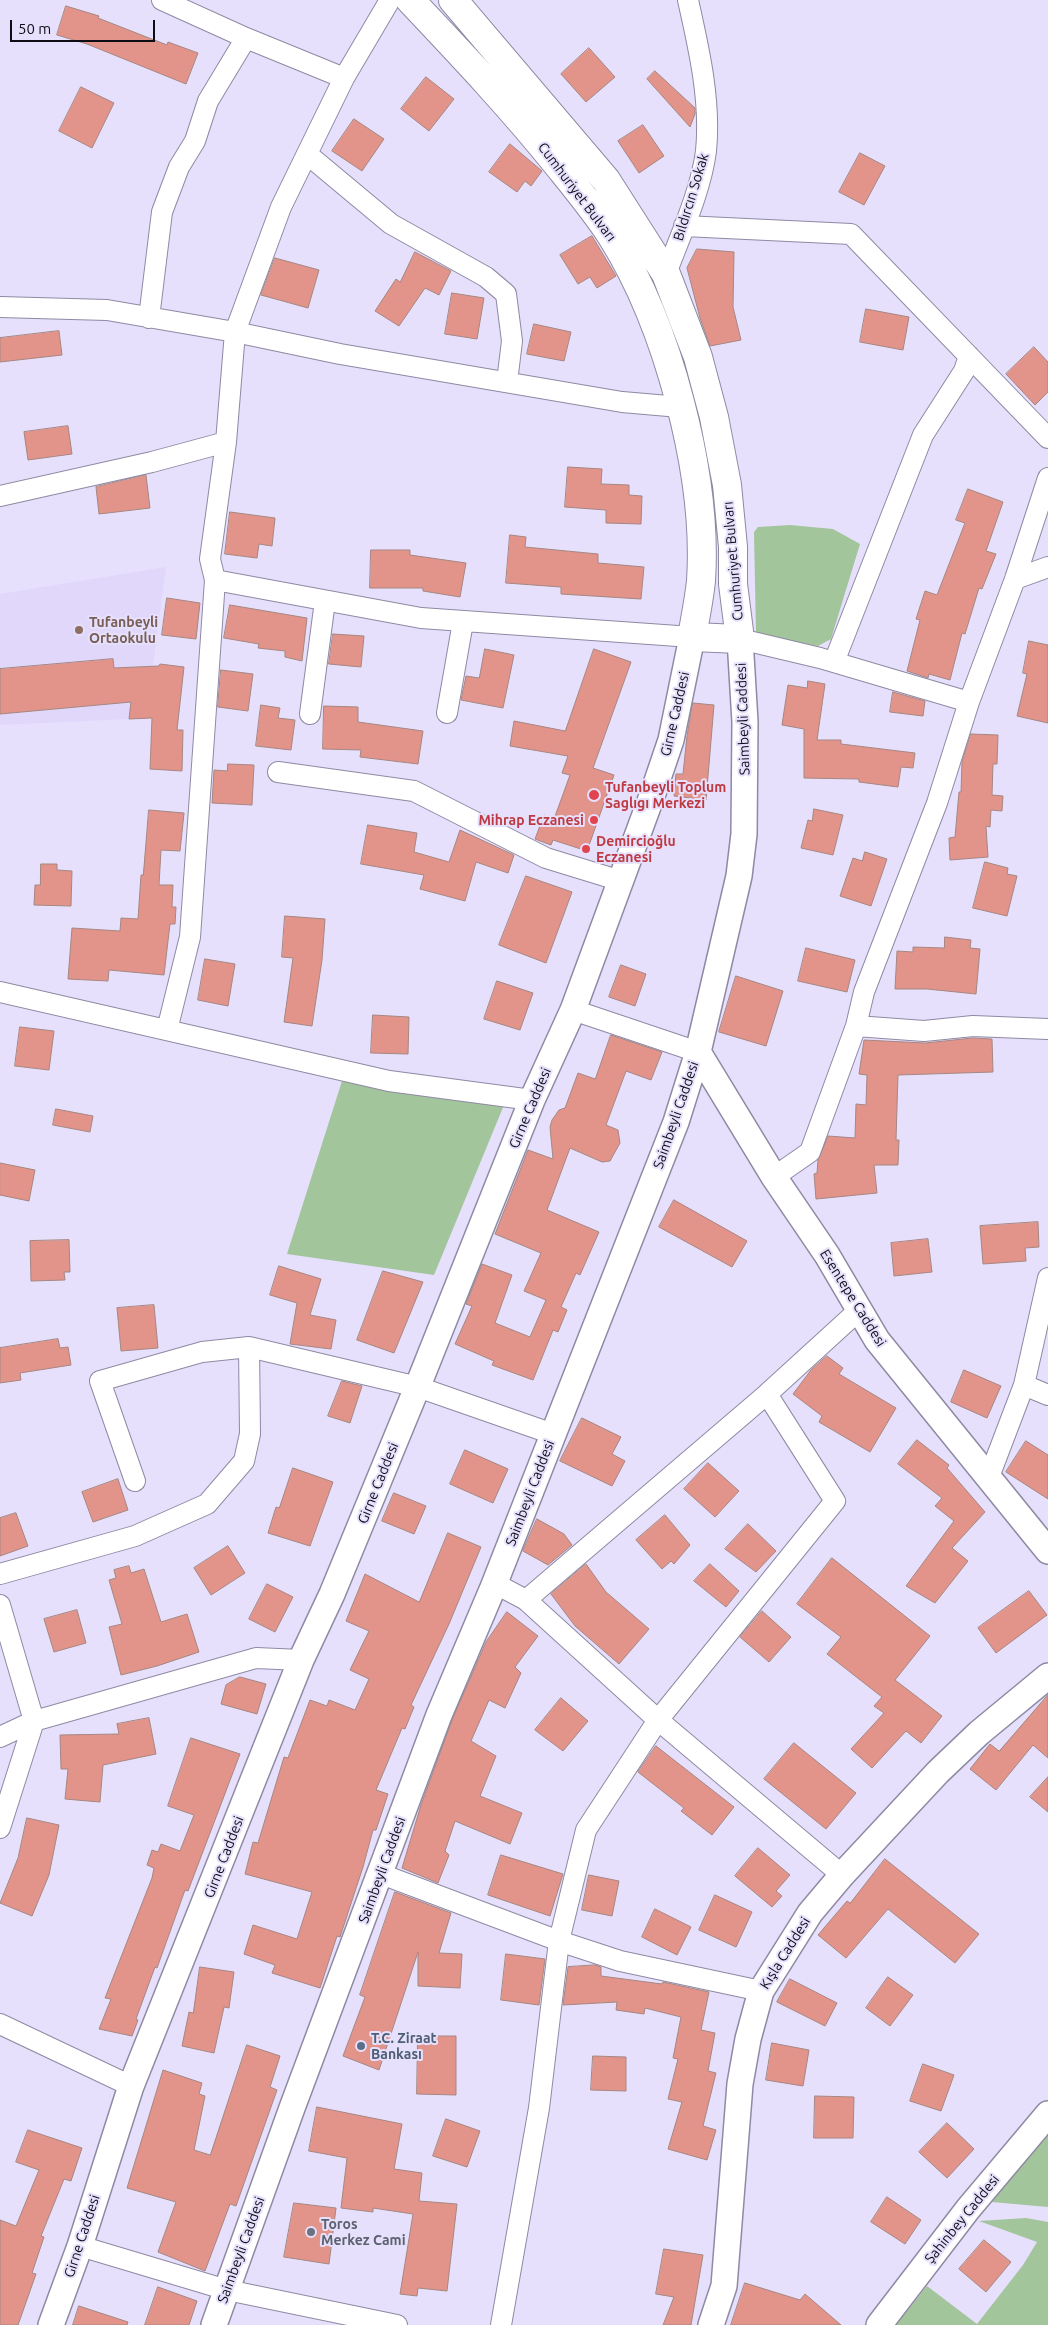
<!DOCTYPE html>
<html>
<head>
<meta charset="utf-8">
<style>
  body { margin:0 }
  #map { position:relative; width:1048px; height:2325px; overflow:hidden; background:#e6e0fc; font-family:Ubuntu,sans-serif }
  canvas { display:block }
  .scale { position:absolute; left:10px; top:20px; width:145px; height:22px; box-sizing:border-box; border:2px solid #0e0c15; border-top:0; padding-left:6px; font-size:15px; line-height:18px; white-space:nowrap; color:#0e0c15; -webkit-text-stroke:4px #e6e0fc; paint-order:stroke }
</style>
</head>
<body>
<div id="map">
<canvas width="1048" height="2325"></canvas>
<div class="scale">50 m</div>
</div>
<script>
const context = document.querySelector('canvas').getContext('2d');
context.lineJoin = 'round';
function paint(path, color) { context.fillStyle = color; context.fill(path, 'evenodd'); }
function trace(path, color, width, dash) { context.strokeStyle = color; context.lineWidth = width; context.lineCap = dash ? 'butt' : 'round'; context.setLineDash(dash || []); context.stroke(path); }
function drawText(font, color, halo, rows, align = 'center') {
  context.font = font + ' Ubuntu,sans-serif'; context.lineWidth = 4; context.setLineDash([]); context.textBaseline = 'middle'; context.strokeStyle = halo; context.fillStyle = color; for (const [text, x, y, turn = 0] of rows) {
    context.save(); context.translate(x, y); context.rotate((+turn || 0) * Math.PI / 180); context.textAlign = isNaN(turn) ? turn : align; if (halo) context.strokeText(text, 0, 0); context.fillText(text, 0, 0); context.restore();
  }
}
paint(new Path2D(`
  M166 567 153 666 150 718 0 725V594Z`), '#e0d7fb');
paint(new Path2D(`
  M790 525 833 529 860 544 831 639 818 646 756 634 754 532 758 527Z
  M342 1081 504 1105 434 1275 287 1254Z
  M1048 2130V2207L992 2202Z
  M1026 2218 1048 2222V2325H896L927 2286 977 2324 1023 2265 1037 2242 979 2221Z`), '#a3c59b');
const building = new Path2D(`
  M66 6 99 16 98 18 167 45 168 42 198 53 186 84 87 44 57 35Z
  M589 48 615 77 586 102 561 74Z
  M655 71 695 108V114L690 127 647 79Z
  M426 77 454 99 429 131 401 109Z
  M81 87 114 103 92 148 59 131Z
  M354 119 384 139 362 171 332 151Z
  M643 125 664 156 639 173 618 141Z
  M510 144 542 171 531 186 525 181 517 192 489 172Z
  M860 153 885 166 864 205 839 192Z
  M592 236 616 276 597 288 590 277 578 284 560 255Z
  M697 249 734 252 733 307 741 340 710 346 700 318 687 268Z
  M415 252 451 271 439 295 425 288 399 326 375 311 396 279 400 282Z
  M275 258 319 270 308 308 261 295Z
  M452 293 484 298 477 339 445 334Z
  M866 309 909 317 903 350 860 342Z
  M534 324 571 332 564 361 527 354Z
  M59 331 62 355 0 362V338Z
  M1034 347 1048 362V392L1035 405 1006 374Z
  M68 426 72 454 28 460 24 432Z
  M568 467 602 469 601 484 629 485V495L642 496 641 524 606 523V510L565 507Z
  M146 475 150 508 99 514 96 487Z
  M968 489 1003 502 986 551 996 554 982 589 979 588 965 634 962 633 950 680 929 674 928 678 907 671 920 620 916 619 925 591 937 595 965 523 956 520Z
  M230 512 275 518 272 546 259 544 257 558 225 554Z
  M510 535 526 537 525 547 598 554V563L644 567 641 599 561 594V587L506 583Z
  M371 550H410V555L466 563 460 597 423 591V588H370Z
  M167 598 200 603 196 639 162 635Z
  M230 605 307 618 302 661 285 657V651L258 648 259 644 224 638Z
  M333 634 364 636 361 667 329 664Z
  M1029 641 1048 645V723L1017 716 1027 674 1023 673Z
  M485 649 514 655 503 708 461 700 466 676 479 678Z
  M594 649 631 662 593 768 614 775 587 851 553 840 551 845 535 839 544 815 554 819 570 775 562 773 568 756 510 746 514 721 565 731Z
  M113 659 114 668 159 666 160 664 184 667 177 730H183L182 771 150 769 152 718 129 719 131 702 0 714V669Z
  M221 670 253 674 248 711 218 707Z
  M808 681 825 684 817 740H841V744L915 753 913 768 901 767 898 787 859 782V779L804 778V729L782 725 788 685 807 688Z
  M893 692 925 701 923 716 890 712Z
  M693 703 714 705 706 800 674 796 676 774H683L687 736Z
  M261 705 280 708 278 718 295 720 291 750 256 746Z
  M324 706 358 707V722L423 731 418 764 360 757 361 750 323 749Z
  M971 734 998 735 997 764H993L992 795 1003 796 1002 811 991 810 990 827 986 826 988 857 950 860 949 838 955 837 959 792H961L962 762Z
  M228 764 254 765 252 805 212 803 214 770 227 771Z
  M814 809 843 815 833 855 801 848 808 820 812 821Z
  M149 810 184 813 180 851 161 850 159 885H173L172 907H176L175 924H170L164 975 109 970 108 981 68 979 72 928 120 931 121 918 138 919 141 875H143Z
  M368 825 417 833 414 852 449 862 460 830 514 855 508 873 476 862 465 901 420 889 424 875 361 864Z
  M865 852 887 859 871 906 840 896 853 858 862 861Z
  M985 862 1008 868 1007 874 1017 876 1007 916 973 908Z
  M41 864H57V870L72 871 71 906 34 905 35 885H40Z
  M526 876 572 892 546 963 499 945Z
  M285 916 325 919 322 960 312 1026 284 1022 293 958 282 957Z
  M945 937 971 940 970 948 980 949 976 994 927 989H895L897 951 913 952V947L944 948Z
  M806 948 855 960 847 992 798 981Z
  M205 959 235 964 228 1006 198 1000Z
  M621 965 646 974 635 1006 609 997Z
  M736 976 783 991 766 1046 719 1032Z
  M497 981 533 993 520 1030 484 1019Z
  M373 1015 409 1017 408 1054 371 1053Z
  M20 1027 54 1031 49 1070 15 1066Z
  M611 1035 662 1052 651 1080 626 1071 606 1125 618 1130 620 1143 610 1161 602 1162 570 1148 547 1210 599 1232 580 1275 576 1273 561 1307 567 1310 558 1332 553 1330 533 1380 492 1365 494 1361 455 1344 472 1306 466 1304 482 1264 512 1275 495 1323 530 1337 546 1300 524 1291 541 1253 495 1234 528 1150 553 1159 550 1127 552 1120 559 1110 565 1108 578 1073 595 1079Z
  M973 1038 992 1039 993 1072 898 1075 896 1140H899L898 1165H874L877 1193 816 1199 814 1174 817 1173 818 1160 828 1136 855 1138 856 1104 866 1105 867 1075 859 1074 864 1040 925 1043Z
  M56 1109 93 1116 90 1132 53 1125Z
  M0 1163 35 1170 29 1201 0 1195Z
  M674 1200 747 1241 732 1267 659 1227Z
  M1038 1222 1039 1247 1025 1248 1026 1261 983 1264 980 1226Z
  M928 1239 932 1272 894 1276 891 1243Z
  M69 1240 70 1272H64L65 1280 31 1281 30 1241Z
  M279 1266 321 1279 310 1315 336 1320 331 1349 290 1344 297 1303 270 1295Z
  M383 1271 423 1282 394 1353 357 1340Z
  M154 1305 158 1348 121 1351 117 1308Z
  M58 1339 60 1348 68 1347 71 1365 20 1373 21 1380 0 1383V1348Z
  M827 1356 843 1368 839 1374 896 1408 870 1452 819 1422 822 1416 793 1394 811 1370Z
  M964 1370 1001 1386 987 1418 951 1402Z
  M342 1381 362 1386 350 1423 328 1416Z
  M582 1418 621 1437 612 1454 625 1461 612 1486 560 1461Z
  M917 1440 949 1465 947 1468 985 1512 952 1548 968 1561 935 1603 906 1586 954 1521 935 1506 942 1498 898 1464Z
  M1026 1441 1048 1455V1499L1006 1472Z
  M465 1450 508 1469 493 1503 450 1484Z
  M708 1463 739 1491 715 1517 684 1489Z
  M293 1468 333 1482 310 1546 268 1533 276 1507 279 1508Z
  M118 1479 128 1510 93 1522 82 1492Z
  M394 1493 426 1506 414 1534 382 1521Z
  M16 1513 28 1546 0 1556V1518Z
  M665 1515 690 1545 674 1564 671 1561 662 1569 636 1540Z
  M537 1519 564 1534 572 1545 548 1565 523 1551Z
  M748 1524 776 1551 756 1572 725 1549Z
  M448 1533 481 1547 449 1624 411 1705 414 1707 405 1729 402 1728 376 1790 388 1794 376 1830H373L363 1867 340 1937 337 1936 320 1988 272 1973 275 1965 244 1954 253 1925 297 1939 312 1892 245 1874 253 1842 258 1843 284 1757 288 1758 310 1700 327 1706 329 1700 355 1710 369 1679 350 1670 369 1631 346 1621 365 1574 419 1602Z
  M228 1546 245 1573 211 1595 194 1568Z
  M832 1558 930 1636 895 1680 942 1716 921 1743 906 1731 872 1768 851 1749 884 1713 874 1706 882 1697 827 1654 841 1637 797 1604Z
  M586 1564 606 1592 649 1629 619 1664 575 1626 551 1594Z
  M710 1564 739 1591 726 1607 694 1581Z
  M129 1566 131 1573 144 1569 161 1622 187 1614 199 1652 157 1666 121 1675 109 1627 122 1624 109 1580 116 1578 114 1570Z
  M267 1584 293 1597 275 1632 249 1619Z
  M1029 1591 1047 1615 996 1653 978 1628Z
  M77 1610 86 1643 54 1652 44 1619Z
  M762 1611 791 1637 769 1662 740 1637Z
  M507 1612 538 1636 515 1667 521 1673 505 1708 489 1700 471 1741 496 1756 480 1796 522 1813 510 1844 455 1821 445 1851 449 1855 438 1883 402 1868 421 1805 452 1720 486 1642Z
  M240 1677 266 1684 257 1714 221 1704 226 1685Z
  M1048 1695V1758L1033 1745 996 1790 970 1769 990 1744 999 1751Z
  M561 1698 588 1721 563 1751 535 1730Z
  M149 1718 156 1754 103 1765 100 1802 65 1799 68 1769H61L60 1735 119 1734 117 1724Z
  M191 1738 240 1754 188 1891 185 1890 157 1968 155 1967 136 2019 138 2020 132 2036 99 2029 111 1999 105 1998 152 1878 154 1868 147 1865 152 1850 158 1852 161 1844 180 1851 194 1815 168 1806Z
  M794 1743 856 1793 826 1829 764 1779Z
  M656 1746 734 1807 712 1835 681 1811 684 1808 638 1772Z
  M1048 1777V1812L1030 1797Z
  M27 1818 59 1825 49 1875 32 1916 0 1903 18 1858Z
  M758 1848 790 1875 776 1891 782 1896 772 1907 735 1876Z
  M501 1855 563 1874 550 1916 488 1895Z
  M885 1859 979 1934 955 1963 888 1909 846 1958 818 1935 847 1901 850 1903Z
  M589 1875 619 1881 612 1916 582 1910Z
  M395 1892 451 1913 439 1953 462 1954 460 1988 418 1986V1952L379 2070 343 2056 365 1997 360 1995Z
  M715 1895 752 1912 736 1947 699 1930Z
  M655 1909 691 1927 677 1955 642 1937Z
  M506 1954 545 1959 539 2005 501 2000Z
  M595 1965 601 1967V1976L662 1984 663 1982 709 1992 701 2030 715 2033 708 2071 716 2073 703 2126 716 2130 707 2160 668 2149 682 2102 668 2099 678 2059 673 2058 681 2017 645 2008 644 2014 616 2010 617 2002 563 2005 568 1967Z
  M200 1967 234 1972 229 2008 224 2007 214 2053 182 2046 189 2012 193 2013Z
  M888 1977 913 1995 890 2026 866 2008Z
  M790 1979 837 2003 825 2026 777 2002Z
  M418 2036H456V2095L417 2094Z
  M772 2043 809 2050 803 2086 766 2080Z
  M247 2045 280 2056 270 2087 277 2090 236 2206 230 2204 205 2271 158 2252 176 2202 127 2188 163 2070 202 2083 199 2094 205 2096 194 2150 210 2155Z
  M593 2056 626 2057V2091L591 2090Z
  M923 2064 954 2075 941 2111 910 2101Z
  M815 2096 854 2097 853 2138H814Z
  M317 2107 402 2124 394 2169 422 2173 419 2201 457 2204 447 2291 418 2288 417 2296 400 2294 413 2214 373 2208V2212L341 2208 347 2158 309 2151Z
  M446 2119 480 2131 467 2167 433 2156Z
  M947 2123 974 2149 947 2178 919 2152Z
  M28 2130 82 2148 71 2181 64 2179 41 2236 44 2237 32 2273 36 2274 18 2325H0V2220L16 2226 39 2170 16 2162Z
  M887 2197 921 2220 905 2244 871 2222Z
  M294 2203 336 2208 329 2264 284 2257Z
  M984 2240 1011 2262 986 2292 959 2269Z
  M664 2249 703 2255 691 2325H663L674 2297 656 2294Z
  M745 2283 800 2300 805 2294 841 2325H731Z
  M158 2287 197 2301 189 2325H145Z
  M79 2306 128 2322 127 2325H73Z`);
paint(building, '#e3948a');
trace(building, '#a58682', 1);
const minor = new Path2D(`
  M162 0 246 38 344 78
  M307 154 391 224 486 277 506 294 512 341 507 382
  M684 226 851 234 1048 438
  M666 274C680 236 701 191 706 151 711 101 699 49 688 0
  M0 307 107 310 235 332 340 354 622 402 680 407
  M149 318 162 212 179 167 195 141 208 101 246 38
  M226 442 235 332 281 207 344 78 390 0
  M0 496 152 462 226 442 210 559 215 580 421 618 692 637
  M1015 579 1048 567
  M740 639 820 658 969 702
  M834 662 923 435 964 371 969 356
  M447 713 463 622
  M310 714 325 601
  M278 772 414 791 546 858 621 881
  M0 992 389 1081 532 1100
  M573 1010 698 1052
  M856 1026 924 1031 973 1026 1048 1029
  M167 1030 190 937 215 580
  M774 1177 810 1152 856 1026 864 992 937 803 969 702 1015 579 1048 478
  M1024 1385 1048 1395
  M989 1477 1024 1385 1048 1278
  M135 1481 100 1381 202 1352 249 1347 418 1387 553 1434
  M0 1574 135 1536 207 1504 244 1461 250 1434 249 1347
  M494 1583 526 1600 658 1720 842 1875
  M526 1600 767 1394 858 1311
  M0 1605 34 1721 0 1828
  M0 1737 34 1721 256 1658 301 1660
  M381 1874 559 1941 620 1961 761 1991
  M0 2024 131 2086
  M80 2246 227 2290 397 2325
  M501 2325 539 2108 559 1941 586 1830 658 1720 835 1501 767 1394`);
const tertiary = new Path2D(`
  M698 1052 774 1177 827 1255 877 1340 1048 1551
  M51 2325 80 2246 131 2086 301 1660 332 1594 421 1378 532 1100 573 1010 653 793 671 740 692 637
  M214 2325 292 2108 439 1715 492 1590 676 1122 698 1052 739 876 744 834 745 722 740 639
  M711 2325 724 2286 740 2084 748 2039 761 1991 810 1913 842 1875 938 1772 979 1733 1048 1676
  M879 2325 968 2209 1048 2114`);
const secondary = new Path2D(`
  M410 0C462 55 514 110 561 169 578 190 596 212 611 235 668 325 708 475 701 581 699 600 695 619 692 637L740 639 733 584V547L727 485 714 417 698 357 666 274 606 180 453 0`);
trace(minor, '#8f89a3', 22);
trace(tertiary, '#8f89a3', 28);
trace(secondary, '#8f89a3', 30);
trace(minor, '#fff', 20);
trace(tertiary, '#fff', 25);
trace(secondary, '#fff', 28);
for (const [x, y, r, color] of [
  [79,630,5,"#8d6e63"],
  [594,795,6,"#e0444e"],
  [594,820,5,"#e0444e"],
  [586,849,5,"#e0444e"],
  [361,2046,5,"#5c6f8a"],
  [311,2232,5,"#6b7280"]
]) { const dot = new Path2D(); dot.arc(x, y, r, 0, 2 * Math.PI); context.fillStyle = color; context.fill(dot); trace(dot, '#e6e0fc', 2); }
drawText('14px', '#0e0c15', '#e6e0fc', [
  ["Cumhuriyet Bulvarı",577,192,53],
  ["Bıldırcın Sokak",691,197,-73],
  ["Cumhuriyet Bulvarı",733,561,-95],
  ["Girne Caddesi",675,714,-77],
  ["Saimbeyli Caddesi",743,719,-92],
  ["Girne Caddesi",530,1108,-67],
  ["Saimbeyli Caddesi",676,1115,-71],
  ["Esentepe Caddesi",853,1298,58],
  ["Girne Caddesi",378,1483,-68],
  ["Saimbeyli Caddesi",530,1493,-69],
  ["Girne Caddesi",224,1857,-69],
  ["Saimbeyli Caddesi",382,1870,-70],
  ["Kışla Caddesi",785,1953,-58],
  ["Şahinbey Caddesi",962,2219,-51],
  ["Girne Caddesi",82,2236,-72],
  ["Saimbeyli Caddesi",241,2250,-70]
]);
drawText('bold 14px', '#785e54', '#e6e0fc', [
  ["Tufanbeyli",89,622],
  ["Ortaokulu",89,638]
], 'left');
drawText('bold 14px', '#be3a42', '#e6e0fc', [
  ["Tufanbeyli Toplum",605,787],
  ["Saglıgı Merkezi",605,803],
  ["Mihrap Eczanesi",584,820,"right"],
  ["Demircioğlu",596,841],
  ["Eczanesi",596,857]
], 'left');
drawText('bold 14px', '#4e5e75', '#e6e0fc', [
  ["T.C. Ziraat",371,2038],
  ["Bankası",371,2054]
], 'left');
drawText('bold 14px', '#5b616d', '#e6e0fc', [
  ["Toros",321,2224],
  ["Merkez Cami",321,2240]
], 'left');
</script>
</body>
</html>
